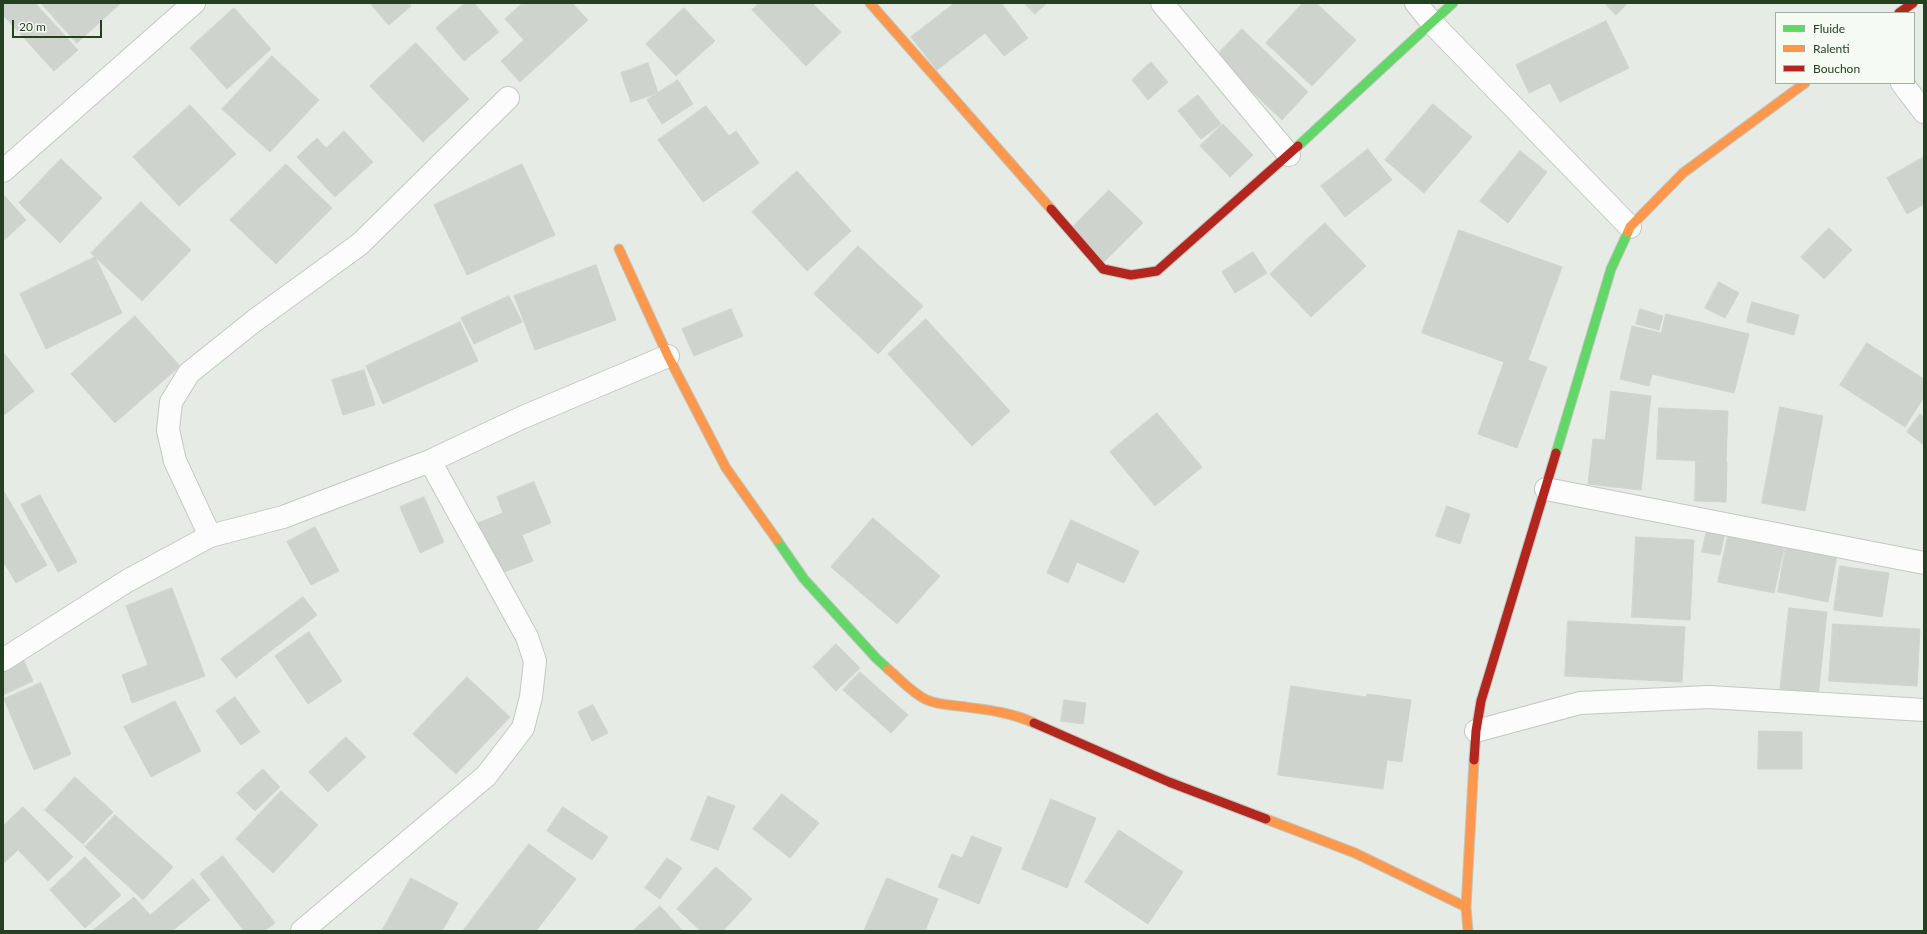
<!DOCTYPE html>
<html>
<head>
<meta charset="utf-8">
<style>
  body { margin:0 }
  #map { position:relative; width:1927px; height:934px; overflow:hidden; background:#e6ebe5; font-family:Lato,sans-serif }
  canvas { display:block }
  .frame { position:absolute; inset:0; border:4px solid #234020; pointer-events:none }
  .legend { position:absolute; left:1775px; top:12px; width:140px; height:72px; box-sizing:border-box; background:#f5faf3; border:1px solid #a1b09f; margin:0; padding:5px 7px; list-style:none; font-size:12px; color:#234020 }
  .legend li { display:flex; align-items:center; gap:8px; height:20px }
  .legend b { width:20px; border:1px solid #a1b09f }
  .scale { position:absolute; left:12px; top:20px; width:90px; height:18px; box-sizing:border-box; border:2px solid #234020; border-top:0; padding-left:5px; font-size:12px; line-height:14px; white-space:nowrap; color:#234020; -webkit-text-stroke:3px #f5faf3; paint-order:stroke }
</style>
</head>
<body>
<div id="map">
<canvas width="1927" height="934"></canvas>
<div class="frame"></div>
<ul class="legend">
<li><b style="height:5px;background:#63d668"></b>Fluide</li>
<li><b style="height:5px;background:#ff974d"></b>Ralenti</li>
<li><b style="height:5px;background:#b3261e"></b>Bouchon</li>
</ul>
<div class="scale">20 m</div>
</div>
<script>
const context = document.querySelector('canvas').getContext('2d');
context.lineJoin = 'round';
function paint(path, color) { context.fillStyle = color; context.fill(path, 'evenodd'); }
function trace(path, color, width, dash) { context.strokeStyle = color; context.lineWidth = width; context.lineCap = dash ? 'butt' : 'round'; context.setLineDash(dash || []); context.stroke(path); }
const building = new Path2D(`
  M3 3H35L78 50 54 71 3 15Z
  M41 3H121L77 43Z
  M370 3H409L411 6 389 25Z
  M465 3H474L499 32 464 61 436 28Z
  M523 3H572L588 20 520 82 501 61 524 40 505 19Z
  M759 3H812L841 32 806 66 752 10Z
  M955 3H1001L1028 38 1004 56 985 33 937 70 911 37Z
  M1024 3H1047L1035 14Z
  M1303 3H1316L1356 40 1312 86 1266 43Z
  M1605 3H1628L1616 15Z
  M234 8 271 49 227 89 190 48Z
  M684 8 715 41 676 76 646 44Z
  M1606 21 1629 68 1560 102 1550 83 1529 93 1516 65Z
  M1242 29 1308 92 1282 120 1215 57Z
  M416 43 469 99 423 142 370 86Z
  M272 56 319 100 270 152 222 109Z
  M1151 62 1168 82 1148 100 1132 80Z
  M648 63 658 93 631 102 621 73Z
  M678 80 693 104 662 124 647 100Z
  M1198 95 1221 124 1201 139 1178 111Z
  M1433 104 1472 137 1424 193 1385 160Z
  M190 105 236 154 179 206 133 157Z
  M706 106 729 136 736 131 759 163 703 202 658 140Z
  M1223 124 1253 155 1230 177 1200 146Z
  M344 131 373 162 335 197 297 157 317 138 326 148Z
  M1368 149 1392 180 1345 217 1321 186Z
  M1520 151 1547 172 1508 223 1480 201Z
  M1924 157V204L1907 214 1887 178Z
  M61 159 102 198 60 243 19 203Z
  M286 164 332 208 276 264 230 220Z
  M522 164 555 235 467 275 434 205Z
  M797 171 851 231 807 271 752 212Z
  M1109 190 1143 223 1101 265 1067 233Z
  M3 194 26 220 3 241Z
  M141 202 191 250 142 301 91 253Z
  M1325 223 1366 266 1311 317 1270 274Z
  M1829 228 1852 250 1824 279 1801 257Z
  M1459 230 1562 267 1528 360 1547 367 1517 448 1478 434 1504 362 1422 333Z
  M858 246 923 306 878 354 814 294Z
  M1253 252 1267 273 1235 293 1222 272Z
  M95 257 122 313 46 349 20 294Z
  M596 265 616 320 535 350 514 296Z
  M1719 282 1739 293 1725 318 1705 308Z
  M509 296 522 322 474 344 461 318Z
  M1752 302 1799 315 1794 335 1747 322Z
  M731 309 743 336 694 356 682 329Z
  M1640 309 1663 316 1659 330 1636 324Z
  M1666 314 1749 334 1734 393 1652 374 1649 386 1620 379 1632 326 1661 333Z
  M135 316 180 366 115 423 71 374Z
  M926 319 1010 411 972 446 888 354Z
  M460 322 478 361 383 404 366 366Z
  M1867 343 1924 379V397L1905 427 1840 385Z
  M3 352 34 391 3 416Z
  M364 370 375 405 343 415 332 380Z
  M1611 391 1651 396 1641 490 1588 484 1593 439 1605 440Z
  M1780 407 1823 416 1805 511 1762 503Z
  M1659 408 1728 411 1726 462 1657 459Z
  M1157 413 1202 467 1155 506 1110 452Z
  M1920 414 1924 417V445L1907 432Z
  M1696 461 1727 462 1726 502 1695 501Z
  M534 482 551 523 522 535 533 561 494 576 473 525 503 513 497 497Z
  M3 490 47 565 16 583 3 561Z
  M40 495 77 562 58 572 21 505Z
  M424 497 444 542 420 553 400 507Z
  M1447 506 1470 514 1460 544 1436 536Z
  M873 518 940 576 897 624 831 567Z
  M1071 520 1139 551 1124 583 1077 562 1068 583 1047 573Z
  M315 527 339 571 311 585 287 542Z
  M1707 530 1725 533 1720 555 1702 552Z
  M1729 531 1785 543 1774 593 1718 582Z
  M1636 537 1694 540 1690 620 1632 617Z
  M1786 545 1837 555 1828 602 1778 592Z
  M1840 566 1889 573 1882 617 1834 610Z
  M172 588 205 676 132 703 122 675 148 665 126 606Z
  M303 597 317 615 236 678 221 659Z
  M1789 608 1827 612 1817 707 1779 702Z
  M1568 621 1685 627 1682 682 1565 676Z
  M1833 624 1920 629 1917 686 1829 681Z
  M309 632 342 681 308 704 275 656Z
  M836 644 860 668 836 691 813 667Z
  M20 652 33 681 3 695V660Z
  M860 672 908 715 891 733 843 690Z
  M467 677 510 717 456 774 413 734Z
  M41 683 71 754 34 770 4 699Z
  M1291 686 1366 697 1367 694 1411 700 1402 762 1387 760 1383 789 1278 775Z
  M235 697 260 732 241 745 216 711Z
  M1064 700 1086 703 1083 724 1061 721Z
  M175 701 201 751 151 777 124 727Z
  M593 705 608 733 592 741 578 712Z
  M1759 731 1802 732V769H1758Z
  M346 737 366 757 328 792 309 772Z
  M263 769 280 787 255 811 237 793Z
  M75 777 113 812 83 844 45 810Z
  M281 791 318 825 273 873 236 839Z
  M782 794 819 823 790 858 753 829Z
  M708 796 735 806 718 850 691 840Z
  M1051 799 1096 818 1067 888 1022 869Z
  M23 807 73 857 48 881 18 850 3 864V826Z
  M563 807 608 837 592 860 547 831Z
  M115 815 173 867 143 900 85 847Z
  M1119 830 1183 872 1148 924 1085 882Z
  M972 836 1002 848 979 904 938 887 952 854 962 858Z
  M529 844 576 879 536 931H463Z
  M223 856 275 923 264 931H244L200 874Z
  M85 857 121 895 85 928 50 890Z
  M667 858 682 868 660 899 645 888Z
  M716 867 752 899 723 931H701L677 909Z
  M411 878 458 903 442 931H382Z
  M887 878 938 899 925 931H864Z
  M193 879 210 900 172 931H92L134 897 150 915Z
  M660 906 683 931H633Z`);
paint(building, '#ced4cd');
trace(building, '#cfd4ce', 1);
const street = new Path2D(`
  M1162 3 1289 155
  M1416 3 1432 23 1630 227
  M1902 83 1924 112
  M3 171 194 3
  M1546 489 1924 563
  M210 536 175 461 168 430 171 402 189 373 254 321 360 244 508 98
  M3 660 127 581 210 536 283 517 430 461 521 418 668 356
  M1476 731 1580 703 1709 697 1924 710
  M302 931 486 776 523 728 531 697 535 661 527 637 430 461`);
const fast = new Path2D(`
  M1298 146 1453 3
  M1556 453 1611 269 1628 232
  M777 540 804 579 876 658 888 669`);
const slow = new Path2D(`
  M870 3 1051 209
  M1628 232 1630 227 1683 173 1805 83
  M619 249 668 356 726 468 777 540
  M888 669C900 679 912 693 927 700 938 705 953 705 966 707 989 710 1013 713 1034 723
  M1266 819 1355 853 1466 907
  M1468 931 1466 907 1474 760`);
const jam = new Path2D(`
  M1899 13 1913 3
  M1051 209 1103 269 1131 275 1157 271 1298 146
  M1034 723 1169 782 1266 819
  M1474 760 1476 731 1481 701 1556 453`);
trace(street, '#c3c8c2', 24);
trace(fast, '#c0c7be', 11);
trace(slow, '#c0c7be', 11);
trace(jam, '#c0c7be', 11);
trace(street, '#fbfcfb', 22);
trace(fast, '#63d668', 9);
trace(slow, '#ff974d', 9);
trace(jam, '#b3261e', 9);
</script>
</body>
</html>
